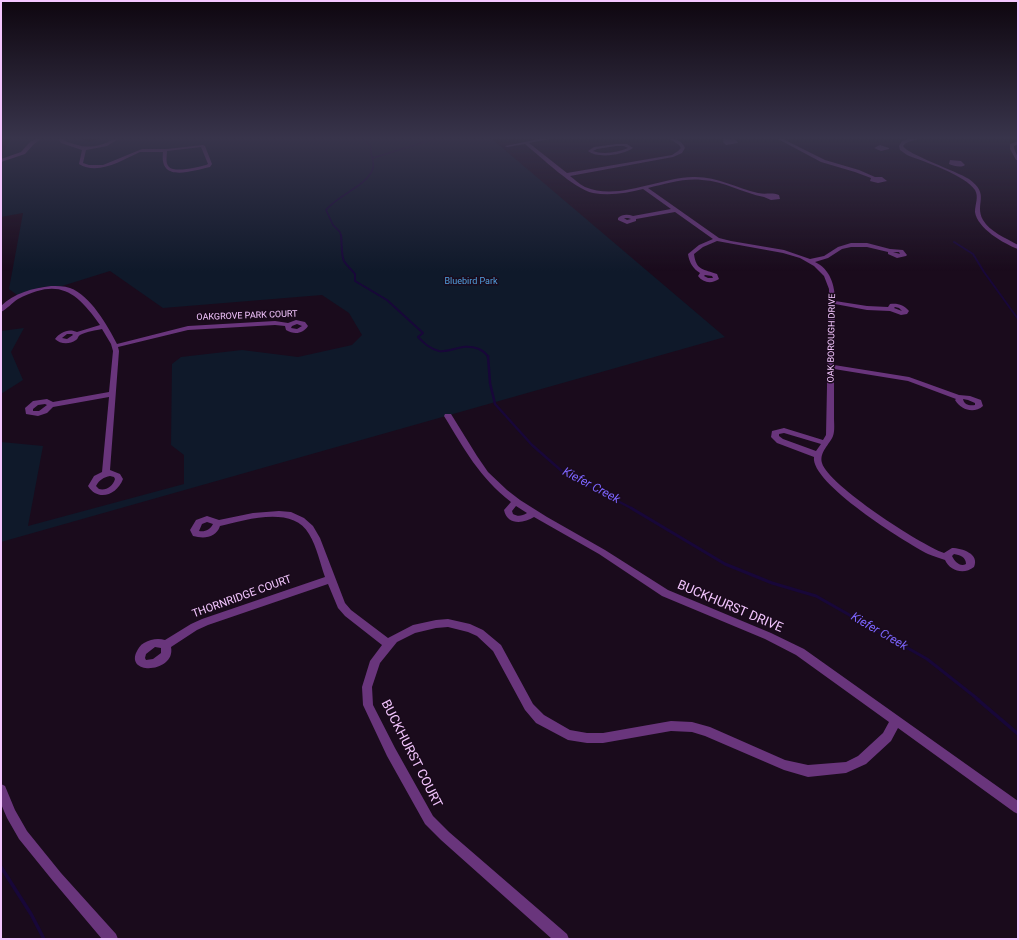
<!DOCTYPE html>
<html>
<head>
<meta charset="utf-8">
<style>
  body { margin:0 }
  #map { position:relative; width:1019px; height:940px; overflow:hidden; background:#1a0b1c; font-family:Roboto,sans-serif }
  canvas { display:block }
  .frame { position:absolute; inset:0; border:2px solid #f4c6ff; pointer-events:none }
</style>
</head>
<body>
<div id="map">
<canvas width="1019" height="940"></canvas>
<div class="frame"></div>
</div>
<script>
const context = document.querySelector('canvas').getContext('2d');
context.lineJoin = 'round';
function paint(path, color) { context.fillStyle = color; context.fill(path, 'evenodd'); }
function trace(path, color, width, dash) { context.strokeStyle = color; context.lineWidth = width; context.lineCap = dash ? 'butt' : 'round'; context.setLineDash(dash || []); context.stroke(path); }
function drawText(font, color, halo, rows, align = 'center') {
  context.font = font + ' Roboto,sans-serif'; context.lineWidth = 3; context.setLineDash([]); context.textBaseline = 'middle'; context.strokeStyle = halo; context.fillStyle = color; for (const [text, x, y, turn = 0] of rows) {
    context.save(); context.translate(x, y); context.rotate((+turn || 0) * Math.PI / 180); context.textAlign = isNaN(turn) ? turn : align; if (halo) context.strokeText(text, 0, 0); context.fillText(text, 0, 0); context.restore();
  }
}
paint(new Path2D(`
  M10 139H82L89 142 98 139H492L725 337 1 542V442L43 446 28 526 184 484V455L171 445 172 364 181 357 242 350 298 357 352 345 362 335 349 313 322 295 163 308 110 271 62 286 42 287 17 295 9 289 23 213 1 217V157Z
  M24 328 11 352 23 380 1 394V331Z`), '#0f192a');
trace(new Path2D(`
  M373 158 434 139
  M341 236 340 232 333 225 326 210C337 195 368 186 373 168 375 161 369 154 371 146L362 139`), '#180739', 1.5);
trace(new Path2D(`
  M341 235C342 242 341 256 344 261 347 266 352 270 355 274V281L387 300 423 333 418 337C424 343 430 349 439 351 453 353 461 342 479 349 483 351 486 353 488 357
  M954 242 973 254 984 272 1018 319`), '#180739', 2);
trace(new Path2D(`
  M488 356 490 383 495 404 532 445 564 473 633 509`), '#180739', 2.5);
trace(new Path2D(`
  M631 508 725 564 772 583 816 596 927 659 979 700`), '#180739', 3);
trace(new Path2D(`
  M977 699 1018 734
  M1 867 31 914 44 939`), '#180739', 3.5);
paint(new Path2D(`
  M36 139H41L34 144 25 154 1 162V159L21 152 30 142Z
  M58 139H63L65 141C80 146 87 149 103 144 109 142 112 139 118 139L107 146 86 150 83 163 89 165H103L142 149H167L203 145 205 146 212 164 210 167C191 171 159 183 163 152H140C122 160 98 176 79 164L82 150 61 143ZM201 147 208 164 206 165C199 167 175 173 169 167 165 163 167 156 167 151Z
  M539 139H549L529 143 567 173 672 155 678 151 681 148 679 145 670 139C677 139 682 141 685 148L682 153 673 157 570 176C574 179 579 184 585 187 618 201 658 178 693 177 716 176 736 188 758 193 766 195 771 192 779 195L780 199 771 200 764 197C743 193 724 181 702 180 684 178 665 184 648 188L719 238 731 241 784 250 810 259 824 256 838 247 851 243H867L890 249 903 250 907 255 906 256 897 258 888 254V252L867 247H851L842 249 828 258 815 262C830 269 835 285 835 301L867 306 888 307 890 304C898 303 904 305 909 311L907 314 901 315 890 311 867 310 835 304 834 365 909 377 959 395 970 396 981 400 983 406C974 414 961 410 955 400L956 399 908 381 834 369C834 385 834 401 834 418 834 423 835 431 833 436 830 444 819 452 822 463 828 485 921 545 944 553L952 548C962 548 980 554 974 567 964 575 950 571 945 560 939 558 933 556 928 554 905 542 810 483 814 457L777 443 771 437 772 431 784 428 823 440 826 435 829 289 824 276 814 266 800 258 783 253 717 241 703 247 694 254C696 271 704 269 717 274L719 279C712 284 703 283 698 276L700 273C693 269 689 262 688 254L699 245 713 239 675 212 636 219V221L627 224 618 220V218C622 214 628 214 633 216L671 209 643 189C627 193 610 196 593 193 574 189 541 157 525 144L507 147 505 146ZM624 218H628L631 219 627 220ZM893 252H899L900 254ZM705 275 712 276 713 278H708L704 276ZM895 307 899 308 902 311 894 308ZM963 399 968 400 975 403V405C970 406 964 405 963 399ZM784 433 821 444 816 451 783 439 779 436V434ZM954 554C960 555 966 557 966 564 960 567 955 562 952 556Z
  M723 139 736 140 738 143 726 145 723 142 724 140Z
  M778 139H783L825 160 859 170 875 177H882L887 181 878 183 870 181 871 178 855 172 821 162Z
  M910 139H917L906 143 903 146C907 154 956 171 969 179 991 195 974 203 983 220 990 232 1006 238 1018 245V249C1004 244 977 228 975 212 975 204 979 197 975 190 965 175 925 162 907 155L900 150 899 146 902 141Z
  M1018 141V144L1014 146C1014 151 1018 155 1018 160H1016L1010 149V144Z
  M616 144H627L633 148C623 155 598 159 588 151L594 147ZM616 146H624L628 148C618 152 604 155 593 151L597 149Z
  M880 145 889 148V149L881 151 874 148Z
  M950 160 961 161 965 165C961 168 954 166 949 164Z
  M51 286C57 286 64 286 70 288 90 295 108 326 117 344L188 326 275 321 288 323 296 320 305 322 308 326C303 334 294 335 286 330L285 326 275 325 188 330 118 347 119 351 110 470 120 474 123 479C117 495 98 502 88 486L94 476 102 472 109 397 53 407 47 413 38 416 26 414 25 408 33 401 47 399 53 402 109 392 113 351 111 344 102 329C97 330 85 332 80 335 78 336 78 339 76 340 69 345 60 344 55 339 60 332 69 328 77 332L100 325C76 291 59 278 18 299 12 303 7 309 1 312V306C14 293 33 288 51 286ZM297 324 302 326 297 329 291 328 292 326ZM67 334H72L73 335 67 339 62 338ZM45 404 47 405 39 411H33V409L38 405ZM110 476 114 477 115 479C113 486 106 491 99 489L96 486C99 480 104 477 110 476Z
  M445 414H451L477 456 488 472 507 490 520 500 547 517 605 550 668 590 771 633 804 649 1018 801V814L1014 812 898 728 891 741 866 764 846 773 808 777 784 770 705 736 692 732 671 731 603 743H587L568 740 536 723 525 710 493 651 477 636 468 632 448 627 436 628 415 633 397 642 380 663 372 687 373 705 395 748 433 816 449 832 567 934 569 939H552L441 840 425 824 387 756 363 705 362 687 370 661 382 645 345 616 338 608 328 584 208 625 197 630 171 647C176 672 127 676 136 653 138 649 140 645 144 643 151 639 158 638 165 640L191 624 202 619 325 577C320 563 317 547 309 534 293 505 245 520 220 526 216 538 204 539 193 536L190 530 196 520 207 516 219 520 253 513 279 511 291 512 304 518 313 526 320 538 345 603 351 610 388 638 413 625 436 620 448 619 470 624 483 630 501 645 533 704 544 715 570 730 587 733H603L671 721 692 722 710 727 785 760 808 765 846 762 858 756 883 733 889 722 796 655 765 639 662 596 599 554 534 517C523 524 507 525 504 510L511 502C479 477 465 450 444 416ZM516 506 527 513C522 516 518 517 513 514L512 511ZM207 522 213 524C210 530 205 532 199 531L202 524ZM155 647 161 648V653L153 659 146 660 145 658 146 654Z`), '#69357c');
paint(new Path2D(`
  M1 784 5 786 15 810 27 831 61 873 116 934 118 939H102L53 881 19 839 7 818 1 804Z`), '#69357c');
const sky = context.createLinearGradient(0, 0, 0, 271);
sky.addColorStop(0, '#0e060f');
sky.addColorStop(0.51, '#38344b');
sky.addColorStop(1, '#38344b00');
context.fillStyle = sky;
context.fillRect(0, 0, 1019, 271);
drawText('9px', '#51a1e0', '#1a0b1c', [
  ["Bluebird Park",471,282]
]);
drawText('9px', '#f4c6ff', '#1a0b1c', [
  ["OAKGROVE PARK COURT",247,316,-2],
  ["OAK BOROUGH DRIVE",832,338,-89]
]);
drawText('11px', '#f4c6ff', '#1a0b1c', [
  ["THORNRIDGE COURT",242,597,-20]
]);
drawText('italic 12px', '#7d65ff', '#1a0b1c', [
  ["Kiefer Creek",591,486,28],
  ["Kiefer Creek",879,632,30]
]);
drawText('13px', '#f4c6ff', '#1a0b1c', [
  ["BUCKHURST DRIVE",730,607,23],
  ["BUCKHURST COURT",411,754,63]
]);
</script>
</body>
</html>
